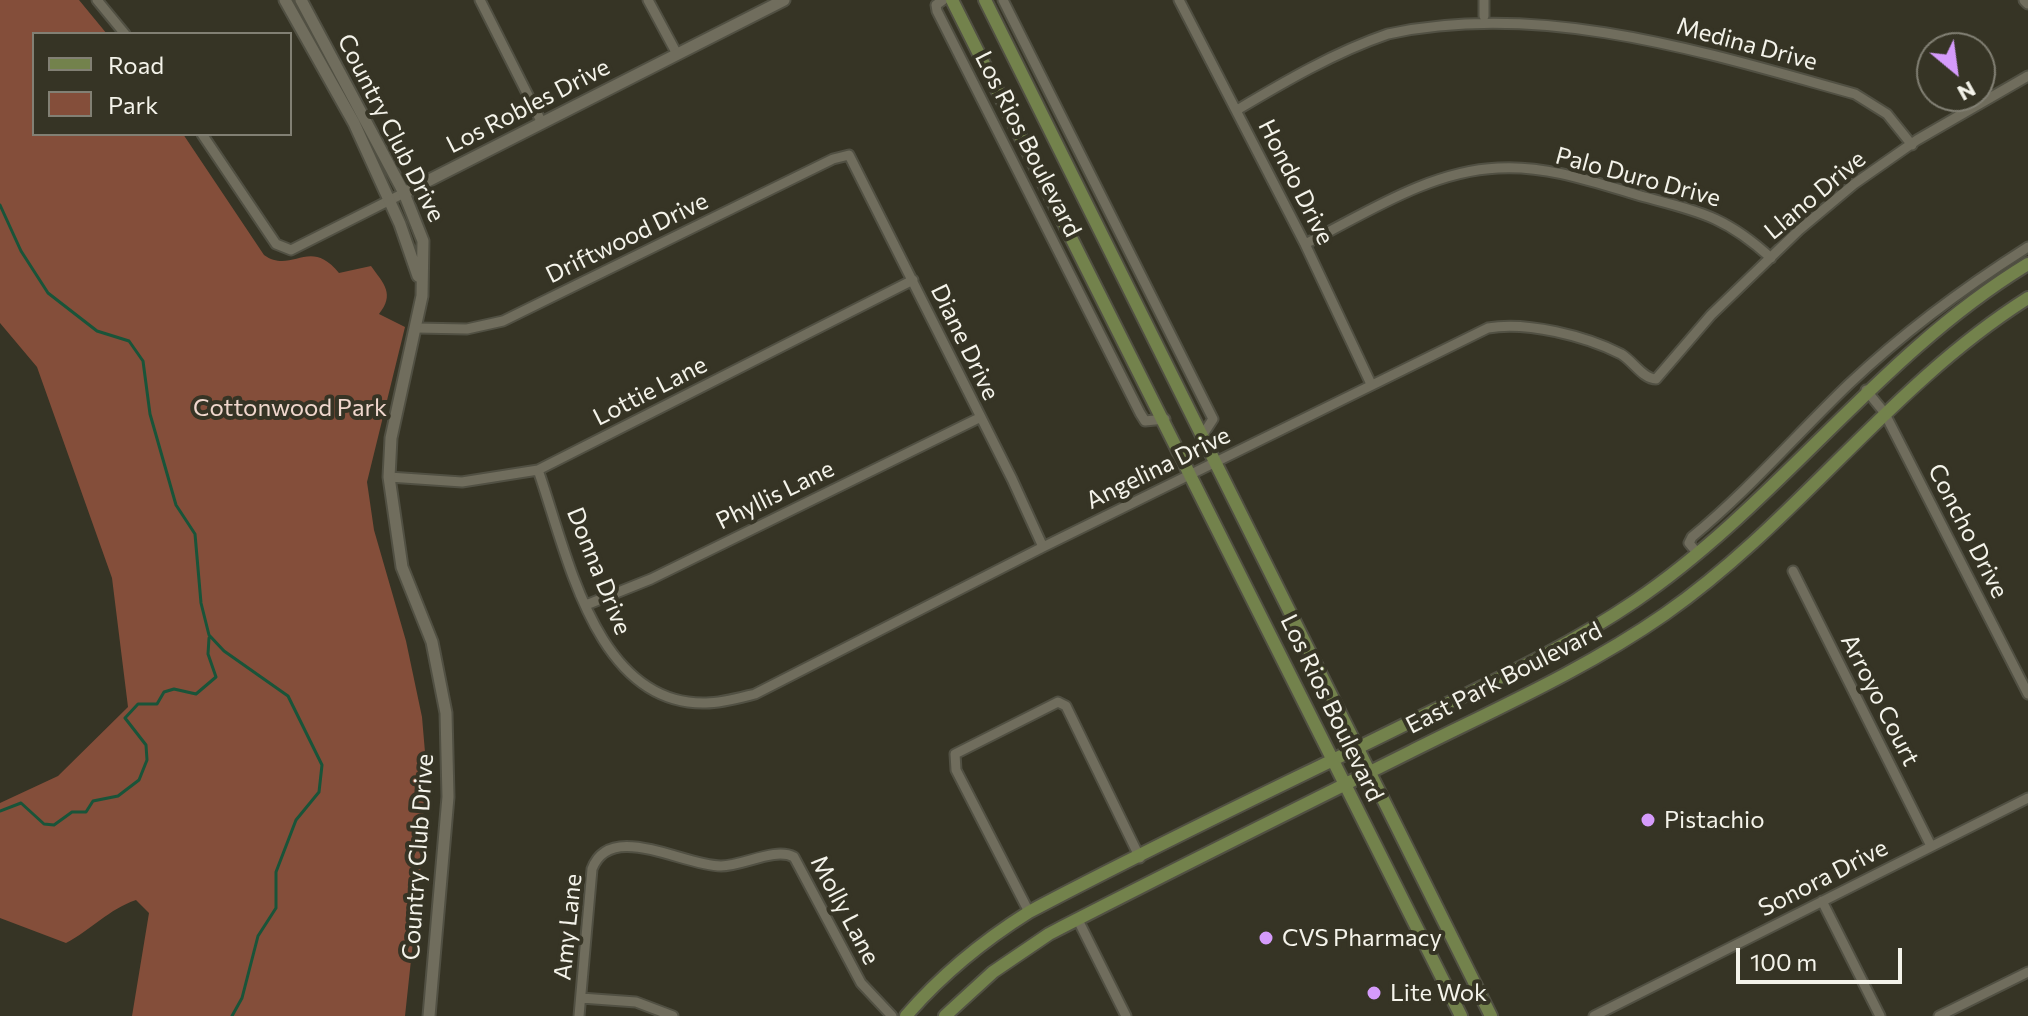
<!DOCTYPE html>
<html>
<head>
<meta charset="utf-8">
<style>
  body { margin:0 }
  #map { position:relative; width:2028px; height:1016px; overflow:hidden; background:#363425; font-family:Commissioner,sans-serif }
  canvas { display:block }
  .legend { position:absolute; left:32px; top:32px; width:260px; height:104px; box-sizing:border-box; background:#363425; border:2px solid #828074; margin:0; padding:10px 14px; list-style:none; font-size:24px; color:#f4f3ea }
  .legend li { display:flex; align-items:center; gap:16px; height:40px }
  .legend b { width:40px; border:2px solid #828074 }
  .north { position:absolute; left:1916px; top:32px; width:80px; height:80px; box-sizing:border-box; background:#363425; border:2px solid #828074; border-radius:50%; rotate:151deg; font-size:22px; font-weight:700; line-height:32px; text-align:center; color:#f4f3ea }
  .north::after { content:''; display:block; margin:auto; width:28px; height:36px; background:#d59bfb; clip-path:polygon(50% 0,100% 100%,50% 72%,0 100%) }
  .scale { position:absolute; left:1736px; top:948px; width:166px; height:36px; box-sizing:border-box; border:4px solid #f4f3ea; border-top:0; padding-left:10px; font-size:24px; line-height:28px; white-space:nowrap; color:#f4f3ea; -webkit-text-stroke:6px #363425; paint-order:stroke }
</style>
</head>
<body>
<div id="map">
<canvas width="2028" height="1016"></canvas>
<ul class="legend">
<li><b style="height:10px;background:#73824c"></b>Road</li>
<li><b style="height:22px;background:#844e3a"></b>Park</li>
</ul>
<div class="north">N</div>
<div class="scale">100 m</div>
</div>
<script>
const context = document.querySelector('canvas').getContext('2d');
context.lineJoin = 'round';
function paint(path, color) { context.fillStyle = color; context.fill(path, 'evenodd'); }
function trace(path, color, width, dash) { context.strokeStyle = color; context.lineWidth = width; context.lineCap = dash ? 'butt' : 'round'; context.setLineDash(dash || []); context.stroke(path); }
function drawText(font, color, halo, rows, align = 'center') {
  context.font = font + ' Commissioner,sans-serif'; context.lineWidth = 8; context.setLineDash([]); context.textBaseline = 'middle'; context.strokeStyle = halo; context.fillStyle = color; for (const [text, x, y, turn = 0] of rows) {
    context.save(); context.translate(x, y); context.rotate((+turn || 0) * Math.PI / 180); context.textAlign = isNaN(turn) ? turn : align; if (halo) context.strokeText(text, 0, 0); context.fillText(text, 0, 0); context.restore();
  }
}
paint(new Path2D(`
  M0 0H79L107 34H34V134H183L264 255C292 275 309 236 339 273L371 266C384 284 395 294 379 314L405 327 367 482 374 530 406 641 422 717 426 764 420 876 405 1016H132L149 913 136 900C109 909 91 930 66 943L0 918V803L58 776 128 707 112 578 37 367 0 323Z`), '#844e3a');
trace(new Path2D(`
  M0 205 21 251 48 293 97 331 129 341 143 361 150 414 176 505 195 534 201 603 209 635 224 651 288 696 322 765 319 792 296 820 276 872V908L258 936 242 998 232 1016
  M0 811 21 803 44 824 54 825 72 812H86L93 801 118 796 139 780 147 760 146 745 125 718 138 704H157L164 692 174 689 196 694 216 677 208 654 209 638`), '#195439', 3);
const minor = new Path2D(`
  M97 0 125 34
  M480 0 542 123
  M648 0 677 54
  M943 0 936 5 937 11 1140 413 1145 421 1165 419
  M1003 0 1213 419 1202 436
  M1179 0 1305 244 1371 384
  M1484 16V0
  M1237 110C1284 82 1335 52 1388 34 1542 0 1707 53 1855 94L1887 114 1912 145
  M202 134 276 244 291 250 404 193
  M1305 244C1365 214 1429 171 1498 168 1547 165 1594 182 1641 196 1700 212 1725 216 1771 258
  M417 328 467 329 503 321 833 159 849 155 1012 479 1043 547
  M1866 390 1884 412 2028 694
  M538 470C567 552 595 706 706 703 722 703 739 698 755 694L1043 547 1488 328C1526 321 1586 336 1621 354 1633 361 1643 379 1656 379L1711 315 1799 230 1854 184 1917 140 2028 76
  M389 477 462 482 538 470 913 280
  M1698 554 1689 543 1692 537C1749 490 1796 435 1849 384 1904 332 1965 287 2028 247
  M1793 571 1931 846
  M586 605 651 579 979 418
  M1822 901 1880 1016
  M1029 912 956 770 955 754 1058 702 1066 706 1140 858
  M1078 920 1126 1016
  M581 998 636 1002 673 1016
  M579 1016 592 869C610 820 683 866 721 866 743 866 775 847 794 857L861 983 892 1016
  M1594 1016 2028 798
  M1939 1016 2028 972`);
const tertiary = new Path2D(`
  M285 0 354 123 400 224 418 276
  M301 0 404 193 423 241 422 296 391 438 389 477 402 567 432 642 446 713 448 797 429 1016
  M2025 0 2028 3
  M404 193 784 0`);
const secondary = new Path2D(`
  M952 0 1461 1016
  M985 0 1491 1016
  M906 1016C942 974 983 941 1029 912 1155 845 1285 784 1412 721 1487 684 1566 648 1635 601 1779 503 1878 355 2028 264
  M945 1016 993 972 1049 934C1169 872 1290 812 1410 752 1496 709 1586 669 1665 614 1798 521 1890 385 2028 298`);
trace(minor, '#515043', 13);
trace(tertiary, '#515043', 15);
trace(secondary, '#515043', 16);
trace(minor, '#706d5d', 9);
trace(tertiary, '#706d5d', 11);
trace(secondary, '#73824c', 12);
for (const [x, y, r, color] of [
  [1648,820,8,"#d59bfb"],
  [1266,938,8,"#d59bfb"],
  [1374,993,8,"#d59bfb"]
]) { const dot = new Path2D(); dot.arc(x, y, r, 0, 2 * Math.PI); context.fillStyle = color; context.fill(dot); trace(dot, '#363425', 3); }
drawText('24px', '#f4f3ea', '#363425', [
  ["Medina Drive",1747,44,15],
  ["Los Robles Drive",528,106,-27],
  ["Country Club Drive",391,128,63],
  ["Los Rios Boulevard",1028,144,63],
  ["Palo Duro Drive",1638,177,15],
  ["Hondo Drive",1296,182,63],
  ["Llano Drive",1815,195,-40],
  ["Driftwood Drive",627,238,-26],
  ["Diane Drive",965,342,64],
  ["Lottie Lane",650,391,-27],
  ["Angelina Drive",1158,468,-26],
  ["Phyllis Lane",775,495,-26],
  ["Concho Drive",1968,531,63],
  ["Donna Drive",599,571,68],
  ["East Park Boulevard",1504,678,-27],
  ["Arroyo Court",1880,700,63],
  ["Los Rios Boulevard",1332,708,64],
  ["Country Club Drive",418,857,-86],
  ["Sonora Drive",1823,878,-27],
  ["Molly Lane",845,910,62],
  ["Amy Lane",568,927,-84]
]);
drawText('24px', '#f0d7cd', '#363425', [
  ["Cottonwood Park",290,408]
]);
drawText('24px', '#f4f3ea', '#363425', [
  ["Pistachio",1664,820],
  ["CVS Pharmacy",1282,938],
  ["Lite Wok",1390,993]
], 'left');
</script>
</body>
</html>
